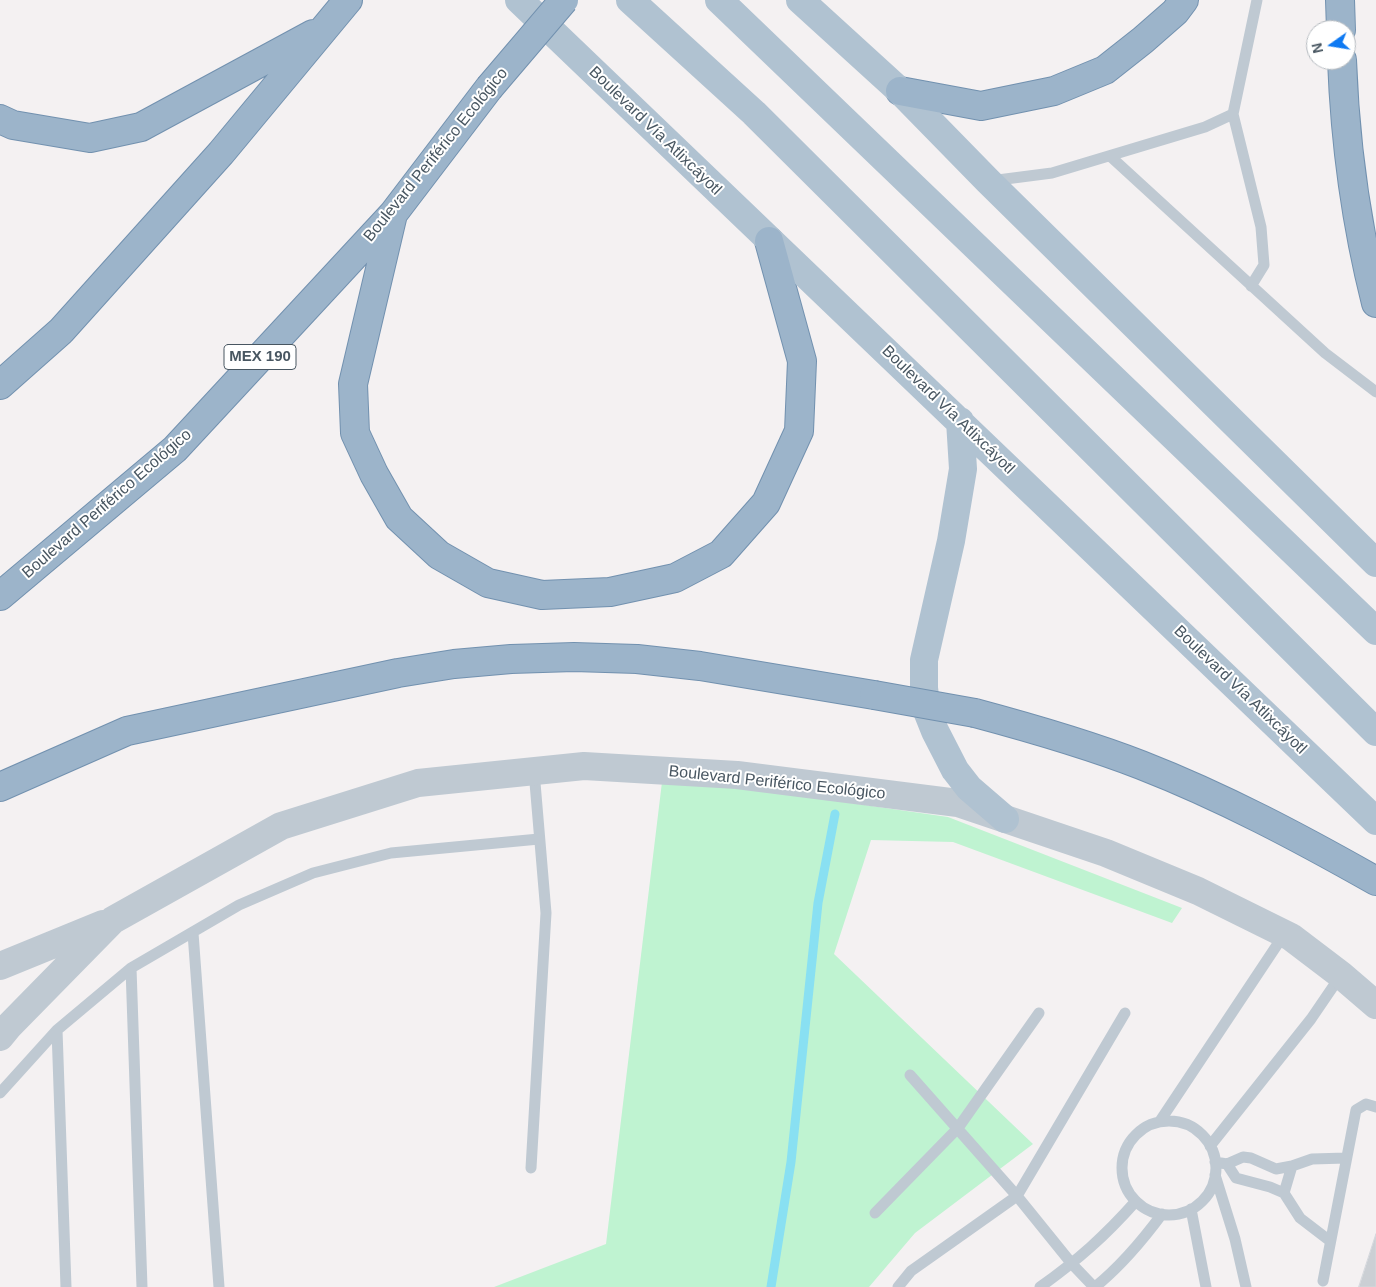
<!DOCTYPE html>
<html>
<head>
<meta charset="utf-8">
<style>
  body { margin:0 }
  #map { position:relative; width:1376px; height:1287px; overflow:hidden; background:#f4f1f2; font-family:Arial,sans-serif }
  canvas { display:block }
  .north { position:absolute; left:1306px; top:20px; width:50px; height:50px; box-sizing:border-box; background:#fff; border:1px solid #b6bbc0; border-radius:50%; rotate:257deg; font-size:14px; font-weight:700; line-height:20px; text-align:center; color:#485661 }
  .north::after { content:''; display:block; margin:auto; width:18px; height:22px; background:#0e79f2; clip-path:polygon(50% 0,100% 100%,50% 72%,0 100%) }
</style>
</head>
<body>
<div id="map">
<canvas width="1376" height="1287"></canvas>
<div class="north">N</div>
</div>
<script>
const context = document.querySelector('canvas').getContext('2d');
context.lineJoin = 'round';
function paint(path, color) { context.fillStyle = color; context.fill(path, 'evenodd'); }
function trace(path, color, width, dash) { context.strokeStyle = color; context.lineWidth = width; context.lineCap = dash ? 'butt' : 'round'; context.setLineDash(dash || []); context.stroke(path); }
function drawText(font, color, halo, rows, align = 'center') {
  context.font = font + ' Arial,sans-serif'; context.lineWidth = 4; context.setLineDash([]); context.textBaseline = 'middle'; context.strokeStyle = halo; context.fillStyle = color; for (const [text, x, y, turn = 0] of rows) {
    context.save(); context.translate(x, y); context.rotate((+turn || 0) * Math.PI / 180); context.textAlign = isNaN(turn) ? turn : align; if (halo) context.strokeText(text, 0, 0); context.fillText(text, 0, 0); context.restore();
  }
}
paint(new Path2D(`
  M662 782 733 786 948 817 1182 908 1172 923 953 842 871 840 834 954 1033 1144 915 1233 869 1287H494L606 1244Z`), '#bff3d1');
trace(new Path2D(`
  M771 1287 791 1162 818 903 835 814`), '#89e0f2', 9);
const building = new Path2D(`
  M1376 1234V1287H1359Z`);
paint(building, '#cbcfd4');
trace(building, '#d5d8dd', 1);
const trunk = new Path2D(`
  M1340 0 1341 30
  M1342 60C1345 142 1356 224 1376 303
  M900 91 981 106 1054 91 1105 70 1143 40 1175 12 1184 0
  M0 119 13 125 90 138 141 127 313 34
  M393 214 353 384 355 433 374 474 399 518 439 555 488 583 542 595 610 592 675 578 721 554 766 503 799 431 802 361 769 241
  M0 385 61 331 221 153 348 0
  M0 596 175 449 393 214 489 88
  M975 713C1031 728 1087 744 1141 765 1223 797 1300 838 1376 881
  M0 787 127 731 398 673 454 664 511 659 574 657 637 659 700 666 874 695`);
trace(trunk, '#7291af', 30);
trace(new Path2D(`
  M1233 114 1261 227 1264 265 1251 286
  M1110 156 1325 353 1376 392
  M990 181 1052 173 1205 127 1233 114 1257 0
  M193 933 219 1287
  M131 968 142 1287
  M57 1030 66 1287
  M910 1075 1017 1196 1125 1013
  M0 1093 57 1030 131 968 239 905 313 873 391 853 539 839
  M1160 1121 1285 933
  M1122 1168a47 47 0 1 1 94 0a47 47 0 1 1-94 0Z
  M1210 1146 1311 1019 1341 975
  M1215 1162 1227 1164 1243 1157 1251 1158 1276 1169 1292 1166 1312 1159 1346 1158
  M1227 1164 1236 1178 1270 1187 1284 1193 1300 1218 1330 1241
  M531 1168 546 913 534 771
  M1215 1175 1235 1239 1246 1287
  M1284 1193 1292 1166
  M1191 1209 1206 1287
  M875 1213 958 1128 1039 1013
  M1323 1281 1356 1110 1366 1104 1376 1107
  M898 1287 911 1271 1017 1196 1072 1264 1094 1287
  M1040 1287C1078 1260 1105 1236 1136 1201
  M1095 1287C1121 1266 1142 1241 1162 1214`), '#bfc9d2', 11);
trace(new Path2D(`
  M0 966 103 924
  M0 1037 9 1026 113 920 281 826 418 783 584 766 737 775 958 803 1106 853 1198 891 1291 937 1341 975 1376 1005`), '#bfc9d2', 28);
trace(new Path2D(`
  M519 0 1376 821
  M630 0 754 113 1376 732
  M719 0 1376 631
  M800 0 900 91 988 181 1376 563
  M960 421 963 469 951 541 924 660V688L927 711 935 731 955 770 969 788 1005 819`), '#b0c2d1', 28);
trace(trunk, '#9cb4ca', 28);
const trunkBridge = new Path2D(`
  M489 88 564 0
  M874 695 975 713`);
trace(trunkBridge, '#7291af', 30, []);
trace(trunkBridge, '#9cb4ca', 28);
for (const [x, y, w] of [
  [260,357,72]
]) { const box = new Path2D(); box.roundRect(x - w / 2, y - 12.5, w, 25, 4); context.fillStyle = '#fff'; context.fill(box); trace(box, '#485661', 1); }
drawText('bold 15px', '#485661', null, [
  ["MEX 190",260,357]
]);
drawText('16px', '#485661', '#fff', [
  ["Boulevard Vía Atlixcáyotl",655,131,44],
  ["Boulevard Periférico Ecológico",436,155,-51],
  ["Boulevard Vía Atlixcáyotl",948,410,44],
  ["Boulevard Periférico Ecológico",107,504,-41],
  ["Boulevard Vía Atlixcáyotl",1240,690,44],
  ["Boulevard Periférico Ecológico",777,783,6]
]);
</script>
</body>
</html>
